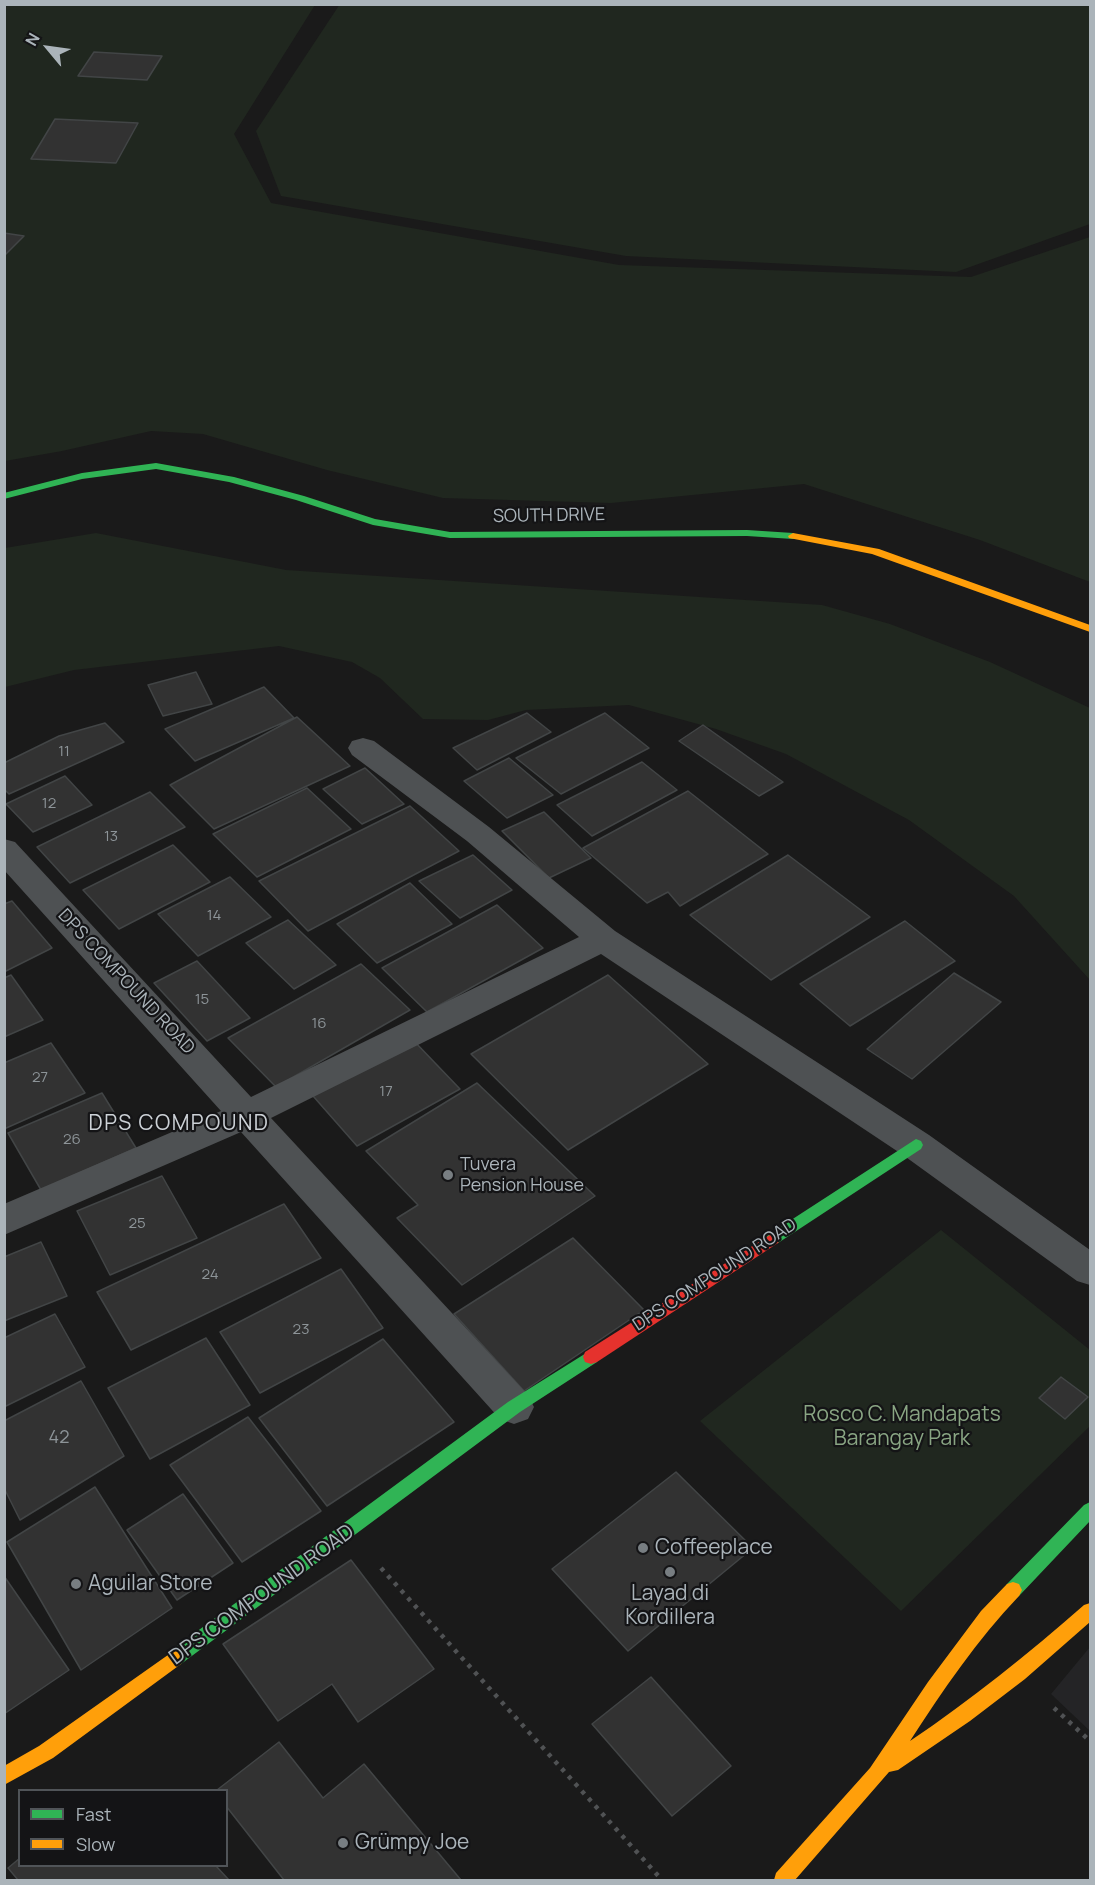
<!DOCTYPE html>
<html>
<head>
<meta charset="utf-8">
<style>
  body { margin:0 }
  #map { position:relative; width:1095px; height:1885px; overflow:hidden; background:#1a1a1a; font-family:Manrope,sans-serif }
  canvas { display:block }
  .frame { position:absolute; inset:0; border:6px solid #abb4ba; pointer-events:none }
  .legend { position:absolute; left:18px; top:1789px; width:210px; height:78px; box-sizing:border-box; background:#141416; border:2px solid #505458; margin:0; padding:8px 10px; list-style:none; font-size:18px; color:#abb4ba }
  .legend li { display:flex; align-items:center; gap:12px; height:30px }
  .legend b { width:30px; border:2px solid #505458 }
  .north { position:absolute; left:18px; top:18px; width:60px; height:60px; -webkit-text-stroke:4px #141416; paint-order:stroke; rotate:299deg; font-size:16px; font-weight:700; line-height:24px; text-align:center; color:#abb4ba }
  .north::after { content:''; display:block; margin:auto; width:21px; height:27px; background:#abb4ba; clip-path:polygon(50% 0,100% 100%,50% 72%,0 100%) }
</style>
</head>
<body>
<div id="map">
<canvas width="1095" height="1885"></canvas>
<div class="frame"></div>
<ul class="legend">
<li><b style="height:8px;background:#30b455"></b>Fast</li>
<li><b style="height:8px;background:#ff9f0a"></b>Slow</li>
</ul>
<div class="north">N</div>
</div>
<script>
const context = document.querySelector('canvas').getContext('2d');
context.lineJoin = 'round';
function paint(path, color) { context.fillStyle = color; context.fill(path, 'evenodd'); }
function trace(path, color, width, dash) { context.strokeStyle = color; context.lineWidth = width; context.lineCap = dash ? 'butt' : 'round'; context.setLineDash(dash || []); context.stroke(path); }
function drawText(font, color, halo, rows, align = 'center') {
  context.font = font + ' Manrope,sans-serif'; context.lineWidth = 4.5; context.setLineDash([]); context.textBaseline = 'middle'; context.strokeStyle = halo; context.fillStyle = color; for (const [text, x, y, turn = 0] of rows) {
    context.save(); context.translate(x, y); context.rotate((+turn || 0) * Math.PI / 180); context.textAlign = isNaN(turn) ? turn : align; if (halo) context.strokeText(text, 0, 0); context.fillText(text, 0, 0); context.restore();
  }
}
paint(new Path2D(`
  M1090 1647V1731L1051 1694Z`), '#242426');
paint(new Path2D(`
  M340 4 1090 5V224L956 272 626 256 281 196 256 131Z
  M5 5H315L234 134 271 203 619 265 971 277 1090 237V582L980 540 804 484 611 503 443 498 327 470 203 434 151 431 62 451 5 461Z
  M96 533 286 570 822 605 890 624 990 662 1090 708V980L1014 896 909 820 786 754 716 729 629 705 526 710 488 720 423 719 380 678 352 662 279 646 74 670 5 687V548Z
  M941 1230 1090 1350V1426L901 1611 700 1421Z`), '#20271f');
const building = new Path2D(`
  M94 52 162 56 147 80 78 76Z
  M55 119 138 123 116 163 31 159Z
  M4 233 24 236 4 256Z
  M196 672 212 704 163 716 148 685Z
  M264 687 294 718 195 761 165 729Z
  M527 713 551 732 477 770 453 748Z
  M605 713 649 748 561 794 516 758Z
  M297 717 350 766 214 829 170 785Z
  M105 723 124 742 9 794 4 789V763L59 736Z
  M703 725 783 782 759 796 679 741Z
  M509 758 553 795 507 818 464 781Z
  M642 762 677 790 592 836 557 805Z
  M365 768 404 804 362 824 323 789Z
  M65 776 92 805 33 832 6 804Z
  M307 788 351 829 257 877 213 834Z
  M688 791 768 854 680 906 668 892 647 903 583 848Z
  M150 792 185 827 70 883 37 847Z
  M410 806 459 851 308 931 259 881Z
  M544 812 591 858 549 878 502 831Z
  M173 845 210 882 119 929 83 890Z
  M473 855 512 890 460 918 419 881Z
  M788 855 870 917 771 980 690 915Z
  M230 877 271 917 198 956 158 914Z
  M410 883 452 924 377 963 337 924Z
  M12 901 52 948 4 972V904Z
  M497 905 543 948 427 1012 382 968Z
  M288 920 336 965 294 989 246 943Z
  M905 921 955 961 850 1026 800 984Z
  M197 961 250 1018 207 1041 154 983Z
  M361 964 410 1010 276 1087 228 1038Z
  M954 973 1001 1002 912 1079 867 1049Z
  M11 975 43 1020 4 1037V978Z
  M608 975 708 1064 568 1150 471 1054Z
  M414 1041 460 1089 357 1146 313 1096Z
  M51 1043 85 1093 4 1129V1063Z
  M477 1083 595 1196 462 1285 397 1218 418 1205 366 1151Z
  M102 1093 136 1148 41 1190 8 1133Z
  M162 1176 197 1238 110 1275 77 1211Z
  M284 1204 321 1258 131 1350 97 1292Z
  M573 1238 644 1310 524 1391 454 1314Z
  M41 1242 67 1296 4 1321V1257Z
  M341 1269 383 1328 260 1393 220 1332Z
  M55 1314 85 1367 4 1407V1338Z
  M206 1338 250 1405 150 1459 108 1388Z
  M383 1339 454 1422 327 1506 259 1418Z
  M1061 1377 1088 1397 1065 1419 1039 1398Z
  M81 1381 124 1456 20 1520 4 1488V1421Z
  M248 1417 321 1511 242 1562 170 1465Z
  M676 1472 753 1548 628 1651 552 1569Z
  M95 1487 172 1608 81 1670 7 1542Z
  M183 1494 233 1563 177 1600 127 1530Z
  M351 1560 434 1669 358 1722 332 1684 278 1721 223 1644Z
  M4 1576 69 1670 4 1714Z
  M651 1677 731 1766 672 1816 592 1724Z
  M279 1742 323 1798 364 1764 461 1880H284L226 1806V1790H217Z
  M20 1858V1866H216L229 1880H18L8 1868Z`);
paint(building, '#323232');
trace(building, '#424546', 1.5);
trace(new Path2D(`
  M381 1568 662 1880
  M1054 1708 1090 1741`), '#505254', 4.5, [4, 6]);
paint(new Path2D(`
  M363 738 374 741 489 827 615 931 929 1135 1090 1250V1285L1077 1281 903 1155 601 954 271 1118 528 1395 534 1407 528 1419 514 1424 500 1419 241 1132 4 1235V1204L221 1111 4 870V839L15 842 251 1097 579 937 467 841 352 755 348 748 352 741Z`), '#4e5153');
paint(new Path2D(`
  M156 463 234 477 304 496 375 519 450 532 747 530 793 533 798 536 793 539 747 536 450 538 373 525 296 500 229 482 156 469 82 479 4 499V493L82 473Z
  M916 1139 921 1141 923 1145 921 1149 778 1243 773 1245 768 1243 765 1239 768 1235Z
  M591 1350 597 1352 599 1357 597 1362 520 1412 181 1664 175 1666 169 1664 166 1658 169 1652 508 1402Z
  M1090 1502V1521L1019 1596 1013 1598 1007 1596 1004 1590 1007 1584 1084 1505Z`), '#30b455');
paint(new Path2D(`
  M793 533 879 549 1090 625V632L872 554 789 538 788 536Z
  M1013 1582 1019 1584 1022 1590 1019 1596C977 1640 943 1690 910 1741 971 1700 1028 1654 1084 1605L1090 1603V1622L1025 1679 970 1721 898 1770 889 1772 795 1880H774L776 1873 870 1768 928 1682 981 1611 1007 1584Z
  M175 1650 181 1652 184 1658 181 1664 53 1758 4 1785V1766L39 1746Z`), '#ff9f0a');
paint(new Path2D(`
  M773 1233 778 1235 781 1239 778 1243 597 1362 591 1364 585 1362 583 1357 585 1352Z`), '#e5322d');
for (const [x, y, r, color] of [
  [448,1175,6,"#787e82"],
  [643,1548,6,"#787e82"],
  [670,1572,6,"#787e82"],
  [76,1584,6,"#787e82"],
  [343,1843,6,"#787e82"]
]) { const dot = new Path2D(); dot.arc(x, y, r, 0, 2 * Math.PI); context.fillStyle = color; context.fill(dot); trace(dot, '#141416', 2); }
drawText('15px', '#8d9498', null, [
  ["11",64,752],
  ["12",49,804],
  ["13",111,837],
  ["14",214,916],
  ["15",202,1000],
  ["16",319,1024],
  ["27",40,1078],
  ["17",386,1092],
  ["26",72,1140],
  ["25",137,1224],
  ["24",210,1275],
  ["23",301,1330]
]);
drawText('18px', '#abb4ba', '#141416', [
  ["SOUTH DRIVE",549,516,-1],
  ["DPS COMPOUND ROAD",126,982,47],
  ["DPS COMPOUND ROAD",715,1275,-33]
]);
drawText('18px', '#abb4ba', '#141416', [
  ["Tuvera",460,1165],
  ["Pension House",460,1186]
], 'left');
drawText('18px', '#8d9498', null, [
  ["42",59,1438]
]);
context.letterSpacing = '1.5px';
drawText('21px', '#ccd1d6', '#141416', [
  ["DPS COMPOUND",179,1124]
]);
context.letterSpacing = '0px';
drawText('21px', '#89a583', '#141416', [
  ["Rosco C. Mandapats",902,1415],
  ["Barangay Park",902,1439]
]);
drawText('21px', '#abb4ba', '#141416', [
  ["Coffeeplace",655,1548],
  ["Aguilar Store",88,1584],
  ["Layad di",670,1594,"center"],
  ["Kordillera",670,1618,"center"],
  ["Grümpy Joe",355,1843]
], 'left');
drawText('21px', '#abb4ba', '#141416', [
  ["DPS COMPOUND ROAD",262,1595,-36]
]);
</script>
</body>
</html>
